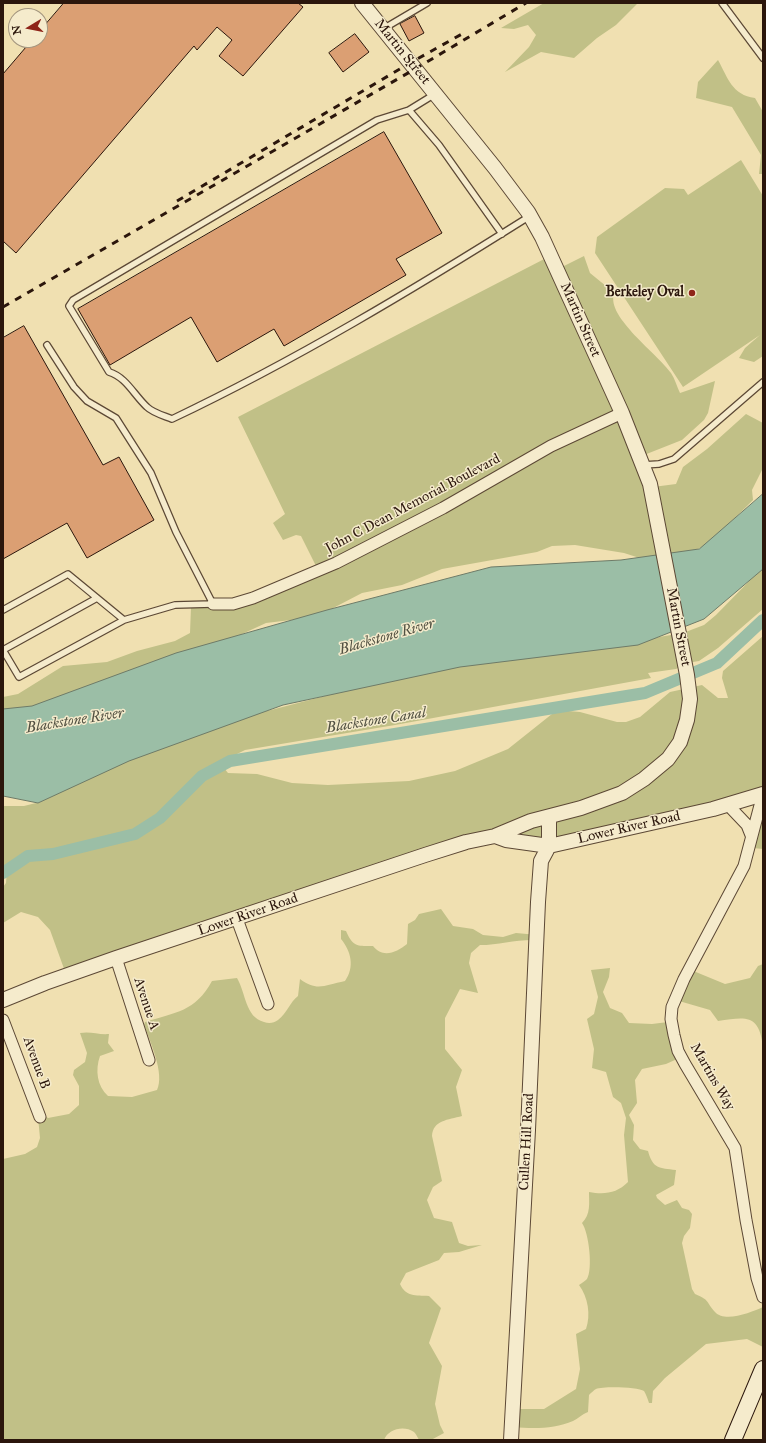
<!DOCTYPE html>
<html>
<head>
<meta charset="utf-8">
<style>
  body { margin:0 }
  #map { position:relative; width:766px; height:1443px; overflow:hidden; background:#f0e0b1; font-family:"IM FELL Great Primer",serif }
  canvas { display:block }
  .frame { position:absolute; inset:0; border:4px solid #2b160c; pointer-events:none }
  .north { position:absolute; left:8px; top:8px; width:40px; height:40px; box-sizing:border-box; background:#f5ebcc; border:1px solid #a4967f; border-radius:50%; rotate:260deg; font-size:11px; font-weight:700; line-height:16px; text-align:center; color:#2b160c }
  .north::after { content:''; display:block; margin:auto; width:14px; height:18px; background:#8f2418; clip-path:polygon(50% 0,100% 100%,50% 72%,0 100%) }
</style>
</head>
<body>
<div id="map">
<canvas width="766" height="1443"></canvas>
<div class="frame"></div>
<div class="north">N</div>
</div>
<script>
const context = document.querySelector('canvas').getContext('2d');
context.lineJoin = 'round';
function paint(path, color) { context.fillStyle = color; context.fill(path, 'evenodd'); }
function trace(path, color, width, dash) { context.strokeStyle = color; context.lineWidth = width; context.lineCap = dash ? 'butt' : 'round'; context.setLineDash(dash || []); context.stroke(path); }
function drawText(font, color, halo, rows, align = 'center') {
  context.font = font + ' "IM FELL Great Primer",serif'; context.lineWidth = 3; context.setLineDash([]); context.textBaseline = 'middle'; context.strokeStyle = halo; context.fillStyle = color; for (const [text, x, y, turn = 0] of rows) {
    context.save(); context.translate(x, y); context.rotate((+turn || 0) * Math.PI / 180); context.textAlign = isNaN(turn) ? turn : align; if (halo) context.strokeText(text, 0, 0); context.fillText(text, 0, 0); context.restore();
  }
}
paint(new Path2D(`
  M544 3H638L616 25 597 38 574 58 541 52 505 72 529 47 536 35 528 25 514 29 501 28Z
  M718 60C728 78 732 95 755 98L763 112V174H759L761 155 732 107 696 98 698 82Z
  M741 160 763 196V356L754 362 739 358 745 348 760 335 683 387 595 253 597 237 665 188 684 189 688 195Z
  M552 255 562 267 584 256 590 273 612 291 614 294C606 317 659 355 671 373 675 379 677 387 680 393L715 381 708 413 704 420 682 440 644 455 653 487 676 484 683 467 707 449 746 414 763 423V468L752 490 753 500 708 545 668 560 649 561 624 553 575 545 552 546 537 552 442 569 402 585 362 593 316 617 266 623 216 646 3 725V697L18 694 63 666 107 662 137 651 175 641 190 633 191 607 211 608 318 570 301 536 296 535 283 540 273 523 285 514 238 417Z
  M763 567V609L718 648 699 661 687 663 676 669 648 673 651 678 395 725 245 750 225 760 224 768 228 773 257 774 292 783 328 785 409 781 455 771 508 749 557 710 580 712 617 722H626L640 717 670 692 702 685 718 698H728L722 678 723 671 763 636V849L753 848 755 826 752 799 546 841 501 836 67 977 50 930 38 917 21 912 3 923V887L6 883 7 869 3 870V806H24L40 802 76 779 219 721 271 710 475 657 647 639 683 633 704 625 716 615Z
  M441 909 453 926 473 929 483 935 503 937 516 933 538 935 537 940C517 939 499 945 480 945L471 953 469 963 478 993 460 989 445 1018V1049L462 1070 456 1087 462 1116C448 1120 433 1120 432 1136L442 1181 433 1187 427 1200 434 1218 452 1222 459 1243 468 1246 482 1245 459 1252 444 1253 439 1260 406 1273 400 1284C406 1297 415 1295 429 1296L441 1308 429 1343 442 1366 435 1404 440 1425 444 1433 431 1440H419C418 1438 416 1434 414 1432 404 1425 388 1429 384 1440H3V1159L25 1154 37 1147 40 1138 38 1117 41 1113 48 1118 69 1114 79 1105V1086L73 1075 74 1070 85 1062 87 1053 80 1033C91 1031 98 1035 109 1034L108 1043 114 1051 100 1056C95 1070 97 1086 108 1096L132 1097 157 1090C165 1074 150 1041 144 1025L145 1022C176 1012 195 1012 212 981L237 978C246 993 245 1017 264 1022 269 1024 274 1023 278 1020 287 1013 290 1002 298 996L300 979C317 992 325 985 345 981 355 967 351 951 341 939V930L346 931C353 947 357 946 373 946 383 959 397 952 407 944L408 924 415 920 419 914Z
  M763 964V1047C759 1014 747 1017 718 1021L710 1010 679 1001 691 970 725 984 750 978 758 966Z
  M610 968 609 977 603 992 610 1008 622 1013 629 1023 652 1024 676 1021 679 1039 686 1055 666 1064 642 1069 635 1080 637 1103 629 1115 634 1125 633 1140 640 1149 648 1151C653 1169 659 1168 676 1170L674 1185 656 1195 657 1198 665 1205 677 1200 682 1208 689 1210 692 1214 690 1228 684 1236 682 1243 692 1289 695 1294C711 1301 705 1301 715 1312 725 1323 752 1312 763 1307V1347L747 1339 706 1344 665 1378 653 1391 652 1403H649C648 1400 646 1394 644 1391 639 1387 603 1386 596 1389 594 1390 591 1393 589 1395L588 1412C582 1414 578 1419 573 1421 555 1429 533 1429 514 1427L516 1409H544L576 1389 580 1369 576 1334 586 1329C591 1315 588 1297 579 1285 582 1283 585 1281 587 1279 593 1269 589 1233 582 1223 591 1214 589 1203 589 1192 605 1195 617 1193 628 1182L624 1135 626 1118 621 1103 613 1097 606 1072 592 1068 594 1049 587 1019 594 1014 598 997 591 970Z`), '#c1c087');
const water = new Path2D(`
  M763 494V569L704 619 638 645 460 667 283 705 129 761 38 803 3 796V709L32 706 176 653 327 610 491 567 621 560 699 549Z`);
paint(water, '#9bbea6');
trace(water, '#6e7b68', 1);
trace(new Path2D(`
  M3 873 28 856 53 854 135 834 160 818 202 776 230 761 645 693 717 663 763 620`), '#9bbea6', 12);
const building = new Path2D(`
  M64 3H298L303 7 243 76 219 56 232 40 217 27 197 50 194 46 16 253 3 241V74L32 40H40V31Z
  M415 16 424 33 409 41 400 24Z
  M355 34 369 52 343 72 329 53Z
  M384 132 442 233 396 259 406 275 284 346 274 329 217 362 191 317 110 365 78 309Z
  M24 326 103 465 119 457 154 520 87 558 67 523 3 559V338Z`);
paint(building, '#db9f73');
trace(building, '#2b160c', 1);
const service = new Path2D(`
  M722 3 763 58
  M383 29 427 3
  M435 94 409 110 439 145 502 234
  M409 110 377 120 73 300 69 306 109 372C126 377 134 395 147 407 153 413 165 416 172 419 296 360 414 289 530 216
  M643 465 659 464 674 459 763 382
  M3 610 68 574 124 620
  M3 650 19 677 124 620 175 605 213 604 176 532 151 473 116 418 87 401 74 387 47 345
  M3 650 97 598`);
const minor = new Path2D(`
  M213 604H233L253 598 336 563 443 508 551 446 622 413
  M763 794 744 866 684 979 672 1007 671 1019 674 1035 678 1051 685 1064 735 1148 746 1220 757 1278 763 1297
  M728 805 747 825 751 835
  M237 919 268 1004
  M116 958 149 1060
  M3 1020 40 1117`);
const tertiary = new Path2D(`
  M495 836 506 840 549 846 713 809 763 794
  M3 1000 45 983 116 958 425 855 466 842 495 836 531 821 581 808 622 793 644 779 668 759 680 742 687 720 690 699 687 675 650 484 622 413 542 237 528 212 495 168 362 3
  M511 1440 528 1130 538 902 541 861 549 846V817`);
const secondary = new Path2D(`
  M733 1440 763 1369`);
trace(service, '#5c4835', 8);
trace(minor, '#5c4835', 13);
trace(tertiary, '#5c4835', 16);
trace(secondary, '#2b160c', 18);
trace(service, '#f5ebcc', 5.5);
trace(minor, '#f5ebcc', 11);
trace(tertiary, '#f5ebcc', 14);
trace(secondary, '#f5ebcc', 16);
trace(new Path2D(`
  M177 201 410 63 462 34
  M3 307 415 69 526 3`), '#2b160c', 3, [7, 7]);
for (const [x, y, r, color] of [
  [692,293,4,"#8f2418"]
]) { const dot = new Path2D(); dot.arc(x, y, r, 0, 2 * Math.PI); context.fillStyle = color; context.fill(dot); trace(dot, '#f5ebcc', 1.5); }
drawText('14px', '#2b160c', '#f5ebcc', [
  ["Martin Street",402,52,51],
  ["Martin Street",580,320,66],
  ["John C Dean Memorial Boulevard",413,504,-28],
  ["Martin Street",678,627,79],
  ["Lower River Road",629,828,-13],
  ["Lower River Road",248,915,-19],
  ["Avenue A",146,1004,72],
  ["Avenue B",36,1063,70],
  ["Martins Way",712,1077,60],
  ["Cullen Hill Road",527,1142,-87]
]);
drawText('bold 14px', '#2b160c', '#f5ebcc', [
  ["Berkeley Oval",684,293]
], 'right');
drawText('italic 15px', '#525142', '#f5ebcc', [
  ["Blackstone River",387,637,-16],
  ["Blackstone River",75,721,-9],
  ["Blackstone Canal",376,721,-9]
]);
</script>
</body>
</html>
